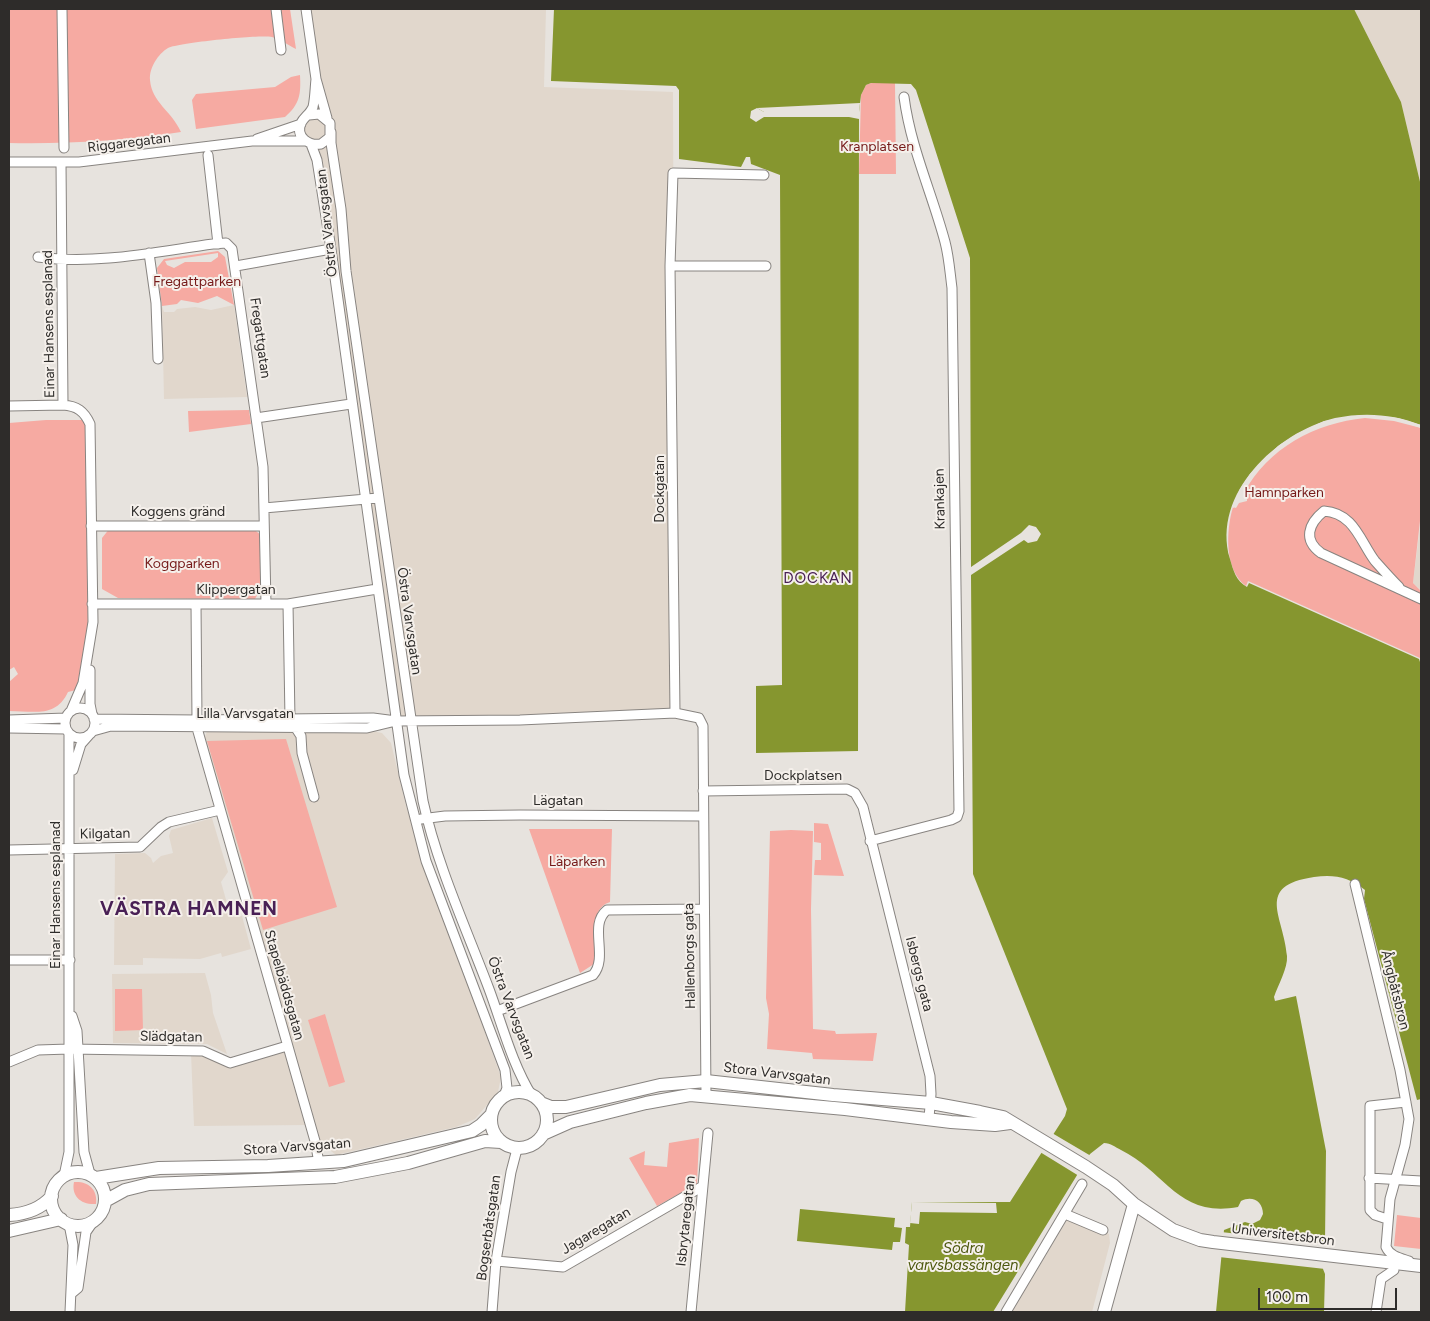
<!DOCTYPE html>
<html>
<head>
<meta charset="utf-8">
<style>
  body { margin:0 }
  #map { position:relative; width:1430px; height:1321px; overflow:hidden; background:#e7e3de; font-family:Figtree,sans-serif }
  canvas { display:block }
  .frame { position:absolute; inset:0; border:10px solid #2e2c2a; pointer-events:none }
  .scale { position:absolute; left:1258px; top:1288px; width:139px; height:22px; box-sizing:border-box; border:2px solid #2e2c2a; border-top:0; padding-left:6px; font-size:15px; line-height:18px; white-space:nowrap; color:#2e2c2a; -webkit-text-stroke:4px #f5f0eb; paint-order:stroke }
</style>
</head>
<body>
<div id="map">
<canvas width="1430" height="1321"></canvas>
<div class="frame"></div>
<div class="scale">100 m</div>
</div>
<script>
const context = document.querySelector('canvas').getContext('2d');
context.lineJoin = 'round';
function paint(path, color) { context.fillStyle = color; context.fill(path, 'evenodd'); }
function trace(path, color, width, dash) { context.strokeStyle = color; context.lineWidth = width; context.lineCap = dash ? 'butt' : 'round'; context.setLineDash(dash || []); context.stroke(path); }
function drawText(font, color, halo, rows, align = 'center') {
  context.font = font + ' Figtree,sans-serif'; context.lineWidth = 4; context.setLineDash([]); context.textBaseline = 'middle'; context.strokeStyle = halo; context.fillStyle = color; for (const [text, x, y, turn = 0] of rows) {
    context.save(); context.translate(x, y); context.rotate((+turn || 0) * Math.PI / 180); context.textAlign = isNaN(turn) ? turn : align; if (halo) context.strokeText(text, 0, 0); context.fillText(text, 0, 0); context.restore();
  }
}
paint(new Path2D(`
  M306 9H546L544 87 673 92 675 713 396 721 317 160 301 134 309 115 316 79Z
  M1354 9H1421V186L1401 102Z
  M234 305 247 397 164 399 162 306 164 312H174L177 309 195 307 211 310Z
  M1421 519V590L1413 583Z
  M368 730 382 733 391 743 406 806 425 864 501 1077 498 1092 475 1119 456 1127 336 1155 321 1143 203 743 207 731Z
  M212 818 228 872 221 882 230 914 235 917 242 916 251 949 222 957 221 953 200 959 143 958V965H114L115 854 145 853 151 858 153 863 161 856 173 853 169 836 171 830Z
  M205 973 211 995 213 1013 227 1054 207 1044 113 1043 112 974Z
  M286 1049 307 1125 194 1126 191 1053H203L222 1062Z
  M1067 1220H1076L1109 1234 1110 1243 1092 1312H1012Z`), '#e1d7cc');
paint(new Path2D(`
  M9 9H290L296 49C288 45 280 39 272 37 261 34 176 43 168 48 158 54 149 68 150 80 152 103 171 110 181 132 123 141 67 144 9 143Z
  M300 75C301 94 300 104 285 117L196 129 192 100 196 94 275 87 291 77Z
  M871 83H895L896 174H859L861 95 866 85Z
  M218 251 225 257 234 305 217 296 198 303 181 300 177 304 162 306 157 268 164 259ZM218 253V257L211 262H185L174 268 167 265 165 261Z
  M249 410 251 424 189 432 188 411Z
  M1365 418 1394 421 1421 428V512L1413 583 1421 591V661L1420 658 1248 581 1246 586C1224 570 1226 530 1233 507L1236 508 1239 503 1247 501V496L1244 493C1268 448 1315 423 1365 418Z
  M46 420H83L86 427 88 633 76 690 68 692C56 718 34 711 9 711V682L18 674 14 667 9 670V423Z
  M110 528H252L261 535V588L255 599 118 598 102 589V538Z
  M286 739 337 907 263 930 207 741Z
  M814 823 828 824 844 876 814 875 815 860H821V843L814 842Z
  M529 829H612L610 902C585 910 601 946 594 964L580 973Z
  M791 830 813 831 811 909 813 1029 835 1031 836 1034 877 1033 873 1061 813 1059 812 1053 767 1049 769 1014 766 998 770 831Z
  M115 989H142L143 1030 115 1031Z
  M325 1014 345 1082 329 1087 308 1020Z
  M699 1138 697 1184 657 1206 629 1158 645 1151 644 1165 667 1167 669 1143Z
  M74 1182C88 1181 98 1189 96 1204 81 1205 71 1196 74 1182Z
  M1397 1215 1421 1218V1249L1394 1246Z`), '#f6aaa2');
paint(new Path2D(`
  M554 9H1354L1401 102 1421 186V425C1394 414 1364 412 1335 418 1277 432 1211 494 1230 559 1233 570 1236 581 1247 587L1249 583 1419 659 1421 665V1099L1417 1100 1364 899 1365 890C1349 877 1334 874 1314 877 1254 886 1284 916 1287 956 1288 968 1278 985 1274 997L1275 1001 1296 996 1326 1151 1325 1241 1323 1269 1325 1274 1324 1312H1216L1224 1230 1245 1222 1252 1224 1260 1220 1263 1214C1263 1201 1252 1195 1241 1201L1238 1207C1178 1218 1166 1172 1121 1150 1115 1147 1111 1143 1104 1143L1090 1154 993 1312H905L909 1245 905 1243 906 1227H910L912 1202H1010L1065 1116 1067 1109 973 874 971 575 1024 540 1028 543 1037 541 1041 534 1036 527 1029 525 1021 533 971 567 970 258 916 90 911 84 871 83 866 85 861 95 859 112H764L757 108 751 111 750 118 756 122 764 117H849L859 119 858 751 756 753V686L782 685 780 175 751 164 750 157H746L741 167 679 159V90L676 86 551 81Z
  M800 1209 895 1218 894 1227 902 1228 900 1242H893L892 1250 797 1241Z`), '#86962f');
paint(new Path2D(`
  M860 103 859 112H764L757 108Z
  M1362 415 1398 418 1421 425V428L1397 420 1372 417 1344 419 1315 428 1296 437 1265 460 1238 496 1234 508 1232 507 1240 489 1250 474 1278 446 1295 435 1324 421Z
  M1052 1133 1091 1156 1079 1176 1040 1152Z
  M912 1202 996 1203 997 1213 920 1212 919 1224 910 1223Z
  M1221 1232 1328 1244 1325 1269 1219 1257Z`), '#e7e3de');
const street = new Path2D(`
  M62 9 64 148
  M276 9 281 50
  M306 9 316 79 327 118
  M309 115 319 114 330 123V137L321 144C309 146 295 137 301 123 304 117 310 114 313 107 315 98 315 88 316 79
  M331 132V143L341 209 346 271 423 801C437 865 466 928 489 989 502 1024 512 1064 532 1096
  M257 139 301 124
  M311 144 317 160 331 249 404 775 426 861 505 1070 507 1088 504 1096
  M208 155 218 244
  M9 162H79L252 141H305
  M61 162 63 405C77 406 84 411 90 424L93 622 83 683 71 711
  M149 253 156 303 158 359
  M38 257C96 265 155 252 213 244L226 243 232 249 263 467 266 604
  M236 266 331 249
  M670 266 673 173 764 175
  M9 406 63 405
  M256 418 351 404
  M264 508 378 498
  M91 526H264
  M1399 587C1391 579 1383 570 1375 561 1360 541 1354 513 1324 511 1308 524 1303 540 1321 553L1421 599
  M92 604H288L377 589
  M196 604 197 720
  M288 604 290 719 301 736 302 753 314 797
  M90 670V704L92 714
  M65 723a15 15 0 1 1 30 0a15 15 0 1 1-30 0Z
  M675 713 670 266H766
  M9 720 66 718
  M396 721 520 720 675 713 699 718 703 726 706 1096
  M9 728 66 729
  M197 728 315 1141 319 1163
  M93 731 111 726 367 728 396 721 373 718 197 720 94 719
  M73 770 81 744 89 735
  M703 791 847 789 855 793 863 807 930 1076 931 1094 929 1118
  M421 819 445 816 520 815 703 816
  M870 841 951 820 957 817 959 811 952 288C950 273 949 257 945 242 932 193 911 149 904 97
  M9 850 140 847 161 827 169 822 220 810
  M1355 884 1400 1070 1409 1119 1405 1145 1390 1199 1386 1247C1390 1256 1400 1258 1409 1261
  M9 960H70
  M497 1011 593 975C609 957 588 925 607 910L704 909
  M72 1016 77 1031 84 1152 90 1174
  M9 1062 38 1050 69 1049 203 1051 230 1063 287 1046
  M64 1176 69 1152V734
  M1369 1178 1421 1181
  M1065 1214 1103 1230
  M1387 1219 1375 1215 1370 1210V1106L1406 1102
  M69 1224 73 1245 70 1312
  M496 1261 563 1267 703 1186
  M72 1293 78 1288 86 1232 93 1222
  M492 1312 496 1261 511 1172 517 1149
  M691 1312 708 1133
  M1006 1312 1082 1184
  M1376 1312 1381 1279 1394 1270`);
const secondary = new Path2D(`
  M491 1120a28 28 0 1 1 56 0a28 28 0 1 1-56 0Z
  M541 1103 551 1107H566L660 1085 706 1081 833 1095 931 1103 980 1112 1003 1117 1086 1167 1113 1185 1134 1204 1173 1230 1200 1240 1213 1242 1421 1266
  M543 1134 570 1122 646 1103 690 1095 845 1109 951 1122 995 1125 1010 1123
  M51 1199a27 27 0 1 1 54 0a27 27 0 1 1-54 0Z
  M96 1178 159 1168 268 1166 344 1161 472 1131 481 1125 491 1115
  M105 1201 125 1190 149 1184 335 1177 408 1163 485 1141 501 1142
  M9 1215C26 1214 41 1209 52 1196
  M9 1231 61 1219
  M1104 1312 1134 1204`);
trace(street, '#888480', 11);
trace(secondary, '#888480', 14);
trace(street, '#fff', 9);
trace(secondary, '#fff', 12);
drawText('14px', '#2e2c2a', '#f5f0eb', [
  ["Riggaregatan",129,143,-7],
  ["Östra Varvsgatan",327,223,-96],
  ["Einar Hansens esplanad",49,324,-91],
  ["Fregattgatan",260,338,82],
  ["Dockgatan",660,489,-90],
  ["Krankajen",940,499,-91],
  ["Koggens gränd",178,512],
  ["Klippergatan",236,590],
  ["Östra Varvsgatan",409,621,82],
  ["Lilla Varvsgatan",245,714],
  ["Dockplatsen",803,776],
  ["Lägatan",558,801],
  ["Kilgatan",105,834,-1],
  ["Einar Hansens esplanad",56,895,-90],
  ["Hallenborgs gata",690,956,-91],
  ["Isbergs gata",919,974,76],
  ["Stapelbäddsgatan",284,985,74],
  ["Ångbåtsbron",1395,990,76],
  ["Östra Varvsgatan",511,1008,69],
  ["Slädgatan",171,1037,1],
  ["Stora Varvsgatan",777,1074,7],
  ["Stora Varvsgatan",297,1147,-4],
  ["Isbrytaregatan",686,1221,-84],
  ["Bogserbåtsgatan",489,1228,-82],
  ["Jagaregatan",596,1231,-31],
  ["Universitetsbron",1283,1235,7]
]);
drawText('14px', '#761a19', '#f5f0eb', [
  ["Kranplatsen",877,147],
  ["Fregattparken",197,282],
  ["Hamnparken",1284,493],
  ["Koggparken",182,564],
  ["Läparken",577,862]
]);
context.letterSpacing = '1px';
drawText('15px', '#492055', '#f5f0eb', [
  ["DOCKAN",818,579]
]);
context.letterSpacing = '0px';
drawText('italic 15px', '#4d580e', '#f5f0eb', [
  ["Södra",963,1249],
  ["varvsbassängen",963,1266]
]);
context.letterSpacing = '1px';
drawText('bold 19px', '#492055', '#f5f0eb', [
  ["VÄSTRA HAMNEN",189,909]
]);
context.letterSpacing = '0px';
</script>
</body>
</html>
